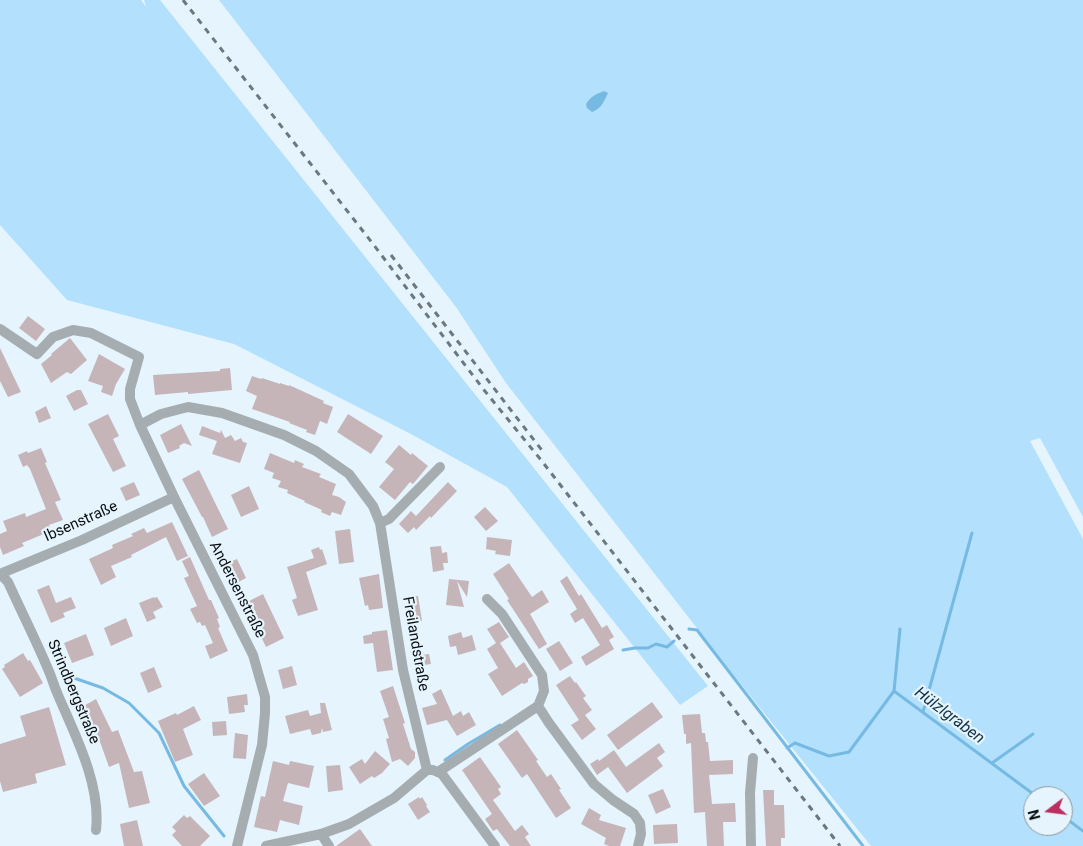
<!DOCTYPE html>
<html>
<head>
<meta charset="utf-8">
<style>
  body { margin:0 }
  #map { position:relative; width:1083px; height:846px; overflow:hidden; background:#e5f4fd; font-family:Roboto,sans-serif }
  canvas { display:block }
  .north { position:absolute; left:1023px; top:786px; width:50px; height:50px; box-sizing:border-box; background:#e5f4fd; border:1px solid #8d989f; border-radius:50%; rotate:255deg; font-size:14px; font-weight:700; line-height:20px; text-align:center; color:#0a0f12 }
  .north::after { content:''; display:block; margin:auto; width:18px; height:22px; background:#bc2e5f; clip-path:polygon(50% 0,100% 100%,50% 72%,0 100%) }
</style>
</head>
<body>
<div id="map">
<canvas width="1083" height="846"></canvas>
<div class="north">N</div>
</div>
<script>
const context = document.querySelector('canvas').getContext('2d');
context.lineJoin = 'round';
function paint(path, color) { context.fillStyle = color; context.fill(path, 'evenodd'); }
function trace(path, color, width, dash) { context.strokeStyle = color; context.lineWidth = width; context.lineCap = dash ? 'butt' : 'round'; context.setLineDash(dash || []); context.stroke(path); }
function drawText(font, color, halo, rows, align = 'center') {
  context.font = font + ' Roboto,sans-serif'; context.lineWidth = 4.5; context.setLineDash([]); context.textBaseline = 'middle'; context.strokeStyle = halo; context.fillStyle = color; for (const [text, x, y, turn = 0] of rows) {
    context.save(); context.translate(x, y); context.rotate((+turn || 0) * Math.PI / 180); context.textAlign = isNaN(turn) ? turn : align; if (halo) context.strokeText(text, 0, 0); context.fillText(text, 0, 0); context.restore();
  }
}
paint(new Path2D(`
  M0 0H141L146 7 144 0H160L708 686 680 705 507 487 409 433 234 344 67 300 0 225Z
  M219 0H1083V517L1040 438 1030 441 1083 539V846H871L728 668 506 383 456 307ZM1033 796H1063V826H1033Z`), '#b3e1fd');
paint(new Path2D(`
  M604 91 608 93C603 103 602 108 592 112L587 108 586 104C590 97 596 94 604 91Z`), '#76bae3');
trace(new Path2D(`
  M689 629 697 630 863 846
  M623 650 635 648H648L656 644 667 647 674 641
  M74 678 103 688 129 703 159 733 184 786 224 836
  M894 691 900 629
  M923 712 972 533
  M787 748 795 743 829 756 849 752 894 691 1036 796
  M445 760 468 744 500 725
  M992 763 1033 734
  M1063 816 1083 831`), '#76bae3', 3);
paint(new Path2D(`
  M28 316 45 329 36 341 19 328Z
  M70 338 87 360 71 374 67 372 51 383 41 364 52 355 51 354Z
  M0 348 21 392 8 397 0 381Z
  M99 354 125 369 116 384 112 396 101 392 103 386 88 381Z
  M230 368 232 390 188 394V392L155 395 153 375 220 371V369Z
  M252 376 261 379 262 378 280 384V383L289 386V385L324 401 323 403 333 407 327 424 320 421 315 435 306 432 307 430 289 423 290 422 252 409 257 396 246 391Z
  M77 390H81L88 404 74 411 66 396Z
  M46 406 51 418 39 423 35 412Z
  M108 414 119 436 113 439 126 466 113 472 88 424Z
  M348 414 383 436 371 454 337 432Z
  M181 424 192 446 184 443 179 446 180 448 168 453 160 435Z
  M202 426 220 433 221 430 225 438 231 435 235 441 241 438 243 442 247 443 240 463 212 454 217 441 199 435Z
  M399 445 411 455 412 453 428 466 413 484 410 482 395 500 379 487 394 469 385 462Z
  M41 448 47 462 45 463 61 500 55 502 63 520 49 525 51 531 22 543 24 546 3 555 0 547V534L7 531 3 521 25 513 26 517 46 509 30 469 27 465 23 467 18 455 27 451 28 453Z
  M270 453 294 463 295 460 304 464 302 467 321 474 319 477 336 484 332 495 339 497 346 502 341 515 332 512 330 516 321 512 322 510 304 502 305 501 287 493 288 490 278 487 281 481 272 478 274 473 264 469Z
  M199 470 228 529 212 537 203 517H202L182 479Z
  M134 482 140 495 126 501 120 488Z
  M448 482 457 491 431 518 430 516 416 530 414 527 408 533 399 524 411 511 416 516Z
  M249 486 259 509 241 517 231 495Z
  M485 507 498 521 486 531 474 517Z
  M172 522 188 556 177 561 166 537 131 555 132 557 111 566 116 577 101 585 89 559 113 548 112 545 133 536 131 534 144 528 147 533Z
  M350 529 354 562 339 564 335 531Z
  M487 537 512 540 510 556 495 554 496 551 486 549Z
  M441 546 442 553 447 552 448 563H443L444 570 433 572 430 547Z
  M319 547 320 550 322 549 327 564 306 572 318 610 298 616 292 600 297 598 287 567 314 558 311 550Z
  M190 557 209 600H211L219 618 217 619 220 627 218 628 228 651 210 659 205 646 213 643 205 625 202 626 200 622 197 623 190 609 197 606 184 578 189 576 182 561Z
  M237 559 246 578 233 585 223 565Z
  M509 563 532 597 542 590 549 602 530 614 547 644 539 649 507 600 509 599 493 574Z
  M379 574 383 608 369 610 368 605 365 606 359 578Z
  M567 576 579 596 581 594 602 628 607 625 614 637 609 640 614 649 586 666 581 657 600 645 583 618 575 623 570 614 577 609 560 581Z
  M449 579 469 581 467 597 457 581 464 607 446 605Z
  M49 585 56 603 71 597 76 608 63 613 65 617 51 623 37 590Z
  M263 594 284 638 266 647 245 603Z
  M418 596 422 621 411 622 408 597Z
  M154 597V598L157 597 163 607 153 612 156 618 147 622 139 603Z
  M126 618 133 636 111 646 104 628Z
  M499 622 509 637 500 643 516 668 524 662 533 676 528 679V682L524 684 522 683 502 696 488 674 498 668 487 649 496 643 487 629Z
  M387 630 393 670 377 672 373 643 364 644 363 636 372 634V632Z
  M461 632 463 638 472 635 476 650 458 655 456 646 450 647 448 636Z
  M86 634 94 655 72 663 64 643Z
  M559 641 573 663 560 671 546 649Z
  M23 653 28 661 30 660 43 683 20 697 2 669 5 667 4 665Z
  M429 654 431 664 418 666 416 656Z
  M292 666 297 685 283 689 278 670Z
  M154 667 162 687 148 693 140 673Z
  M570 676 575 683 576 682 586 696 583 698 592 710 585 715 596 729 582 740 571 725 579 720 556 685Z
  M393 686 405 723 403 724 411 749 415 752V758L408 766 400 759 392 762 386 739 389 738 383 719 389 717 380 691Z
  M441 689 453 716 461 711 463 716 469 712 476 725 457 736 447 720 427 725 422 708 437 704 432 694Z
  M247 694 248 705H244L245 712 229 714 227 697Z
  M96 699 112 732 118 730 134 772 142 771 150 803 129 808 119 763 109 767 94 725 89 727 80 708Z
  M652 702 663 717 618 750 607 735Z
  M320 703H325L332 730 323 732 322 728 321 733 312 735 310 729 290 734 285 716 308 710 310 716 321 713Z
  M194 706 201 720 183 729 193 755 175 762 158 721 176 713 177 715Z
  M49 707 66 765 35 774 37 783 3 792 0 781V744L26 736 20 716Z
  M700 714 702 733H705L706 742H708L710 761 733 760V774L709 775 712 804 735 803 736 822H723L724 846H707L705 812 694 813 691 743 686 744V734H684L682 715Z
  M226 721 227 735 213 736 212 722Z
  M517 730 538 760 536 761 547 777 551 774 561 789 559 790 571 808 556 818 527 774 522 778 498 744Z
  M235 733 248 735 246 759 233 758Z
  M659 743 665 752 657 758 663 766 627 793 608 767 597 775 590 764 598 759 599 761 614 750 626 767Z
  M375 751 390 764 382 773 374 778 372 776 360 784 349 767 362 759 365 764Z
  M480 757 501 787 498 789 501 794 493 800 515 831 522 825 529 834 525 837 531 846H510L497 829 493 831 485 819 492 814 462 770Z
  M273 761 289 765 290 761 314 766 309 788 288 783 283 801 303 806 299 825 280 820 277 832 254 827 261 796 265 797Z
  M340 765 343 790 328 792 326 766Z
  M204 773 220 796 204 806 188 784Z
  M663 789 671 807 656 814 648 795Z
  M763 790H774V805H784L785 838H781V846H766Z
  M419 797 420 799 422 797 427 805 426 806 430 812 418 820 408 804Z
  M589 808 601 815 599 820 626 828 620 846H609L604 844 606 838 581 824Z
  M184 815 187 818 190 816 210 836 200 846H182L172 835 176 831 172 827Z
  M137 820 143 846H124L120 824Z
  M677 824 678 843 654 844 653 825Z
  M360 829 372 846H336Z`), '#c6b5b8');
trace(new Path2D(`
  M0 329 37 354 53 337 73 330 91 333 139 357 130 389V399L140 425 174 497 253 655 265 697V713L262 745 237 846
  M140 425 161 414 188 407 222 413 284 435 316 451 349 474 373 506 380 523 403 670 427 770
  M380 523 389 519 440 467
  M0 574 8 582C21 611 36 640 48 669 52 678 54 686 58 695 75 735 101 784 96 830
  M0 574 82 540 174 497
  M538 706 549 723 594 784 613 800 634 814 640 823 641 834 638 846
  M438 772 538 706 544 691 542 675 502 614 487 599
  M321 834 329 846
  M266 846 321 834 349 824 394 798 427 770H433L442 774 495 846
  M751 846 750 793 753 758`), '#a6adb1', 10);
trace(new Path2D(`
  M183 0 373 244 484 390 541 460 840 846
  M391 255 544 453`), '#6d777d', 3, [6, 6]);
drawText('15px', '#0a0f12', '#e5f4fd', [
  ["Ibsenstraße",81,522,-24],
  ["Andersenstraße",237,590,63],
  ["Freilandstraße",415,644,80],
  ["Strindbergstraße",73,692,67]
]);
drawText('italic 16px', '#133244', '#e5f4fd', [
  ["Hülzlgraben",949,716,37]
]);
</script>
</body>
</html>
